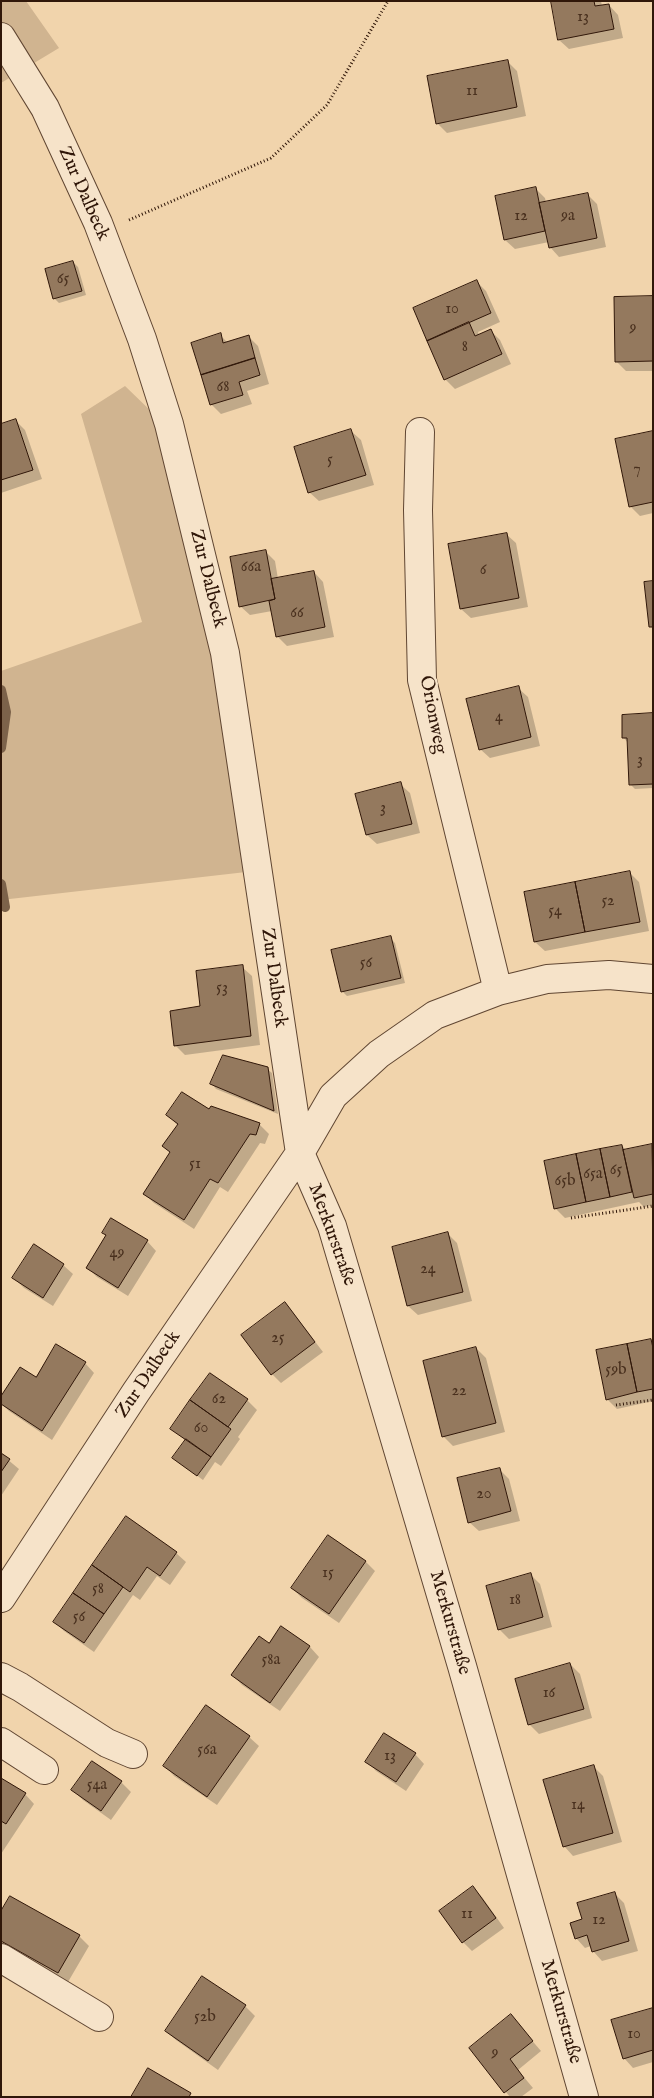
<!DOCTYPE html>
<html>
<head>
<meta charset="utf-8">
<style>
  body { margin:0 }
  #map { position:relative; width:654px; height:2098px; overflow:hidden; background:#f1d4ac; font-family:"IM FELL English",serif }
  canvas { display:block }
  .frame { position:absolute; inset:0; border:2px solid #301709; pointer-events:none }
</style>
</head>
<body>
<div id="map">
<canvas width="654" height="2098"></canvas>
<div class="frame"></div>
</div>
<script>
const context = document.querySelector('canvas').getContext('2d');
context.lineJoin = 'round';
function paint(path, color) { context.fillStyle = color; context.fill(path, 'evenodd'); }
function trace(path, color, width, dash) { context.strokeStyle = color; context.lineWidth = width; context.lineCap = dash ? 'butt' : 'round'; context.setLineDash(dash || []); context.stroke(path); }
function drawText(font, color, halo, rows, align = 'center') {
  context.font = font + ' "IM FELL English",serif'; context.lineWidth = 4.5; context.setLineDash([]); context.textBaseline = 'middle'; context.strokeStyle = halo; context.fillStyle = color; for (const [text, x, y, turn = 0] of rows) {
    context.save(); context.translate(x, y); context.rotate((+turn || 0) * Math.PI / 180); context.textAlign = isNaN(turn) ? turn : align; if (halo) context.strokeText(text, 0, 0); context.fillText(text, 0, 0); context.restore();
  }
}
paint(new Path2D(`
  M1 1H26L59 48 1 83Z
  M125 386 155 415 216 655 246 872 1 900V671L142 622 81 414Z`), '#d0b490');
paint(new Path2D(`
  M552 1H601L602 6 609 5 618 15 623 38 569 49 559 40Z
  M507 61 517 71 526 116 447 133 437 123Z
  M535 188 545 198 546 203 587 194 597 204 606 247 559 257 550 247 549 242 515 249 505 240Z
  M73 262 78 267 86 295 59 303 54 298Z
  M477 282 486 291 500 322 478 332 479 335 490 330 500 340 511 364 455 389 445 379Z
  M653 297V371H626L616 361Z
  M220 335 228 343 248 336 258 346 269 384 247 391 252 404 221 414 211 404Z
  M15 420 25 430 42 479 1 493V425Z
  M351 431 361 440 374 485 319 501 309 492Z
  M653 432V513L640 516 630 506Z
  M506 534 516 543 528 607 471 618 461 609 449 545Z
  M266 552 275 561 278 579 314 572 323 582 334 637 287 646 277 636 272 611 250 615 240 606Z
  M518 688 528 697 540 746 490 758 480 749Z
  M653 715V788L635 789 630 784 628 743 624 738Z
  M400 784 410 793 420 833 377 844 367 835Z
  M630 873 639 882 649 931 545 951 535 942Z
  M390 938 395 943 405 983 347 996 342 991Z
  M242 967 252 976 260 1045 185 1055 175 1045 202 1008Z
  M267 1069 272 1073 278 1114 216 1089 212 1084Z
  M209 1111 259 1124 269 1134 265 1144 260 1143 228 1192 220 1187 194 1229 154 1203 144 1194 171 1153 163 1146 178 1126 168 1115Z
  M653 1145V1205L644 1207 639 1202 565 1218 555 1208 622 1146 626 1150Z
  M448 1234 457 1243 472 1301 418 1315 408 1306Z
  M147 1241 156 1251 128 1296 97 1277 88 1268Z
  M63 1265 73 1274 53 1306 24 1288 14 1278Z
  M285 1304 294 1314 323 1352 281 1383 272 1374Z
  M653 1340V1401L617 1409 607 1399 597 1351Z
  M476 1348 486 1358 505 1432 453 1446 443 1436Z
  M85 1363 94 1373 52 1440 9 1411 1 1403 36 1379Z
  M210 1374 247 1400 257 1410 238 1437 240 1439 221 1466 215 1462 203 1480 173 1458 186 1441 172 1429Z
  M1 1454 19 1469 1 1496Z
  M499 1469 509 1479 520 1521 479 1531 469 1522Z
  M126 1518 176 1553 186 1562 170 1585 157 1576 140 1600 133 1595 94 1652 64 1631 55 1622Z
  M365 1561 375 1571 339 1623 302 1598 292 1588Z
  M531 1575 540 1584 552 1627 509 1639 499 1629Z
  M282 1628 310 1647 319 1657 280 1711 242 1685 233 1675 269 1644Z
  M570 1664 580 1674 592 1718 539 1734 529 1724Z
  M249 1737 259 1746 217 1805 174 1776 165 1766Z
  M415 1754 424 1764 406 1791 376 1771 367 1761Z
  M593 1766 603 1776 622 1842 573 1856 564 1846Z
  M1 1779 25 1794 34 1804 1 1854Z
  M121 1782 131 1792 111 1820 83 1800 73 1790Z
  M473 1888 482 1897 504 1928 472 1951 463 1942Z
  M614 1893 624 1903 638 1951 602 1961 593 1951 591 1946 585 1948 576 1938 583 1919Z
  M11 1897 79 1936 89 1946 68 1982 1 1944V1914Z
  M203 1978 245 2006 255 2016 218 2070 176 2040 166 2031Z
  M653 2009V2062L633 2068 624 2058Z
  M511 2016 541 2051 518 2070 533 2088 521 2097H510L470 2048Z`), '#0003');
trace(new Path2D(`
  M1 690 6 712 1 748
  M1 884 5 907`), '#7c624a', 10);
const building = new Path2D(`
  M551 1H594L595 6 609 4 614 29 558 40Z
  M508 60 517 107 436 124 427 76Z
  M536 187 545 231 504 240 495 196Z
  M588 193 597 238 549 248 539 203Z
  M73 261 82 291 53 299 45 269Z
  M477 280 491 313 427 341 413 308Z
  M653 296V361L615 362 614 297Z
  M469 322 475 336 491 329 502 354 444 380 427 341Z
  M221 333 223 343 249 335 255 358 201 375 191 343Z
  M255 358 260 375 239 382 243 395 210 405 201 375Z
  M16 419 33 470 1 480V424Z
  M351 429 366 475 308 493 294 447Z
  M653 431V502L629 507 615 439Z
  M507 533 519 598 460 609 448 544Z
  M266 550 275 599 239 607 230 557Z
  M314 571 325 627 276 637 269 601 275 599 271 579Z
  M653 581V627H649L644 582Z
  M519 686 531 737 479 750 466 699Z
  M653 713V784L629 785 627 738H622V715Z
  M401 782 412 824 366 835 355 794Z
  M630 871 640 922 585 932 575 882Z
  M575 882 585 932 534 942 524 892Z
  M391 936 401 978 341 992 331 950Z
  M243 965 251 1036 174 1046 170 1011 200 1006 196 971Z
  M223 1055 268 1067 274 1111 210 1084Z
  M182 1092 209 1109 211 1106 260 1123 256 1135 250 1134 218 1183 210 1179 184 1220 143 1194 170 1152 162 1146 178 1124 166 1115Z
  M652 1144 653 1194 634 1198 623 1150Z
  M622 1145 632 1192 610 1197 600 1149Z
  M600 1149 610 1197 586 1202 576 1154Z
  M576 1154 586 1202 554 1209 544 1161Z
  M111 1218 148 1240 118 1288 86 1268 106 1235 102 1233Z
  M448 1232 463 1292 407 1306 392 1247Z
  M34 1244 64 1264 43 1298 12 1278Z
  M285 1302 315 1342 271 1375 241 1335Z
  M651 1339 653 1348V1389L637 1392 627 1344Z
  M56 1344 86 1362 42 1431 1 1404V1396L20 1367 36 1377Z
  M627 1344 637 1392 606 1400 596 1350Z
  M476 1347 496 1423 442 1437 423 1361Z
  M210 1373 248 1399 228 1427 190 1400Z
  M190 1400 231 1429 211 1457 170 1429Z
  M186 1439 211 1457 197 1476 172 1458Z
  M1 1453 10 1459 1 1472Z
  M500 1468 511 1511 468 1523 457 1478Z
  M126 1516 177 1552 160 1576 147 1567 130 1592 92 1565Z
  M328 1535 366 1561 329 1614 291 1588Z
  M92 1565 123 1587 104 1614 73 1593Z
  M531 1573 543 1617 498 1630 486 1586Z
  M73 1593 104 1614 84 1643 53 1622Z
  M281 1626 310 1646 270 1703 231 1675 259 1636 269 1643Z
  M570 1663 584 1709 528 1725 515 1679Z
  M206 1705 250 1736 207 1797 163 1766Z
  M384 1733 416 1753 396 1782 365 1762Z
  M92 1761 122 1781 101 1811 71 1790Z
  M594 1765 613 1833 563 1847 543 1780Z
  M1 1778 26 1793 6 1824 1 1821Z
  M473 1886 496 1918 462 1943 439 1911Z
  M615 1892 629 1941 592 1952 587 1935 575 1939 570 1923 582 1919 577 1903Z
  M10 1896 80 1935 58 1973 1 1941V1911Z
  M202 1976 246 2005 208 2061 165 2031Z
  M653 2008V2050L623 2059 611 2020Z
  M511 2014 533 2041 510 2059 524 2078 504 2093 469 2048Z
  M148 2068 191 2093 189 2097H131Z`);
paint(building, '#94795e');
trace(building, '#301709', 1);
const minor = new Path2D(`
  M1 37 45 108 98 223 142 339 169 424 225 653 300 1153 332 1226 462 1666 584 2097
  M420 432 418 510 422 680 498 991
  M1 1598 136 1392 300 1153 333 1096 379 1054 435 1015 498 991 547 979 609 975 653 979
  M1 1677 20 1687 107 1743 133 1754
  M1 1742 44 1770
  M1 1958 99 2017`);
trace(minor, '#604632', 30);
trace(new Path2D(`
  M129 220 271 158 327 105 388 1
  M571 1218 653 1206
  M616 1405 653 1400`), '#301709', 3, [1, 2.5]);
trace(minor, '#f6e3c9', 28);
drawText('16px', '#49301e', null, [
  ["13",583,18],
  ["11",472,92],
  ["12",521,217],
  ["9a",568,217],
  ["65",63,280],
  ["10",452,310],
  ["9",633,329],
  ["8",465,348],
  ["68",223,388],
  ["5",330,461],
  ["7",637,470],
  ["66a",251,568],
  ["6",483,571],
  ["66",297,614],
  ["4",499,718],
  ["3",640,761],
  ["3",383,809],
  ["52",608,902],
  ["54",555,912],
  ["56",366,964],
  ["53",222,989],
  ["51",195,1165],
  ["65",616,1171],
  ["65a",593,1175],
  ["65b",565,1182],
  ["49",117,1254],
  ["24",428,1270],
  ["25",278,1339],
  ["59b",616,1371],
  ["22",459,1392],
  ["62",219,1400],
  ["60",201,1429],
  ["20",484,1495],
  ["15",328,1574],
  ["58",98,1590],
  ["18",515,1601],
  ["56",79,1618],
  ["58a",271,1661],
  ["16",549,1694],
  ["56a",207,1751],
  ["13",390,1757],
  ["54a",97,1786],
  ["14",578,1806],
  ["11",467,1915],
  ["12",599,1921],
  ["52b",205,2018],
  ["10",634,2035],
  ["9",495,2054]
]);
drawText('19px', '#301709', '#f6e3c9', [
  ["Zur Dalbeck",83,194,66],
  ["Zur Dalbeck",207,579,76],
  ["Orionweg",432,715,79],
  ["Zur Dalbeck",273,978,82],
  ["Merkurstraße",331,1235,70],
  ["Zur Dalbeck",149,1375,-56],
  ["Merkurstraße",449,1623,74],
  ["Merkurstraße",560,2012,74]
]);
</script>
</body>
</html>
